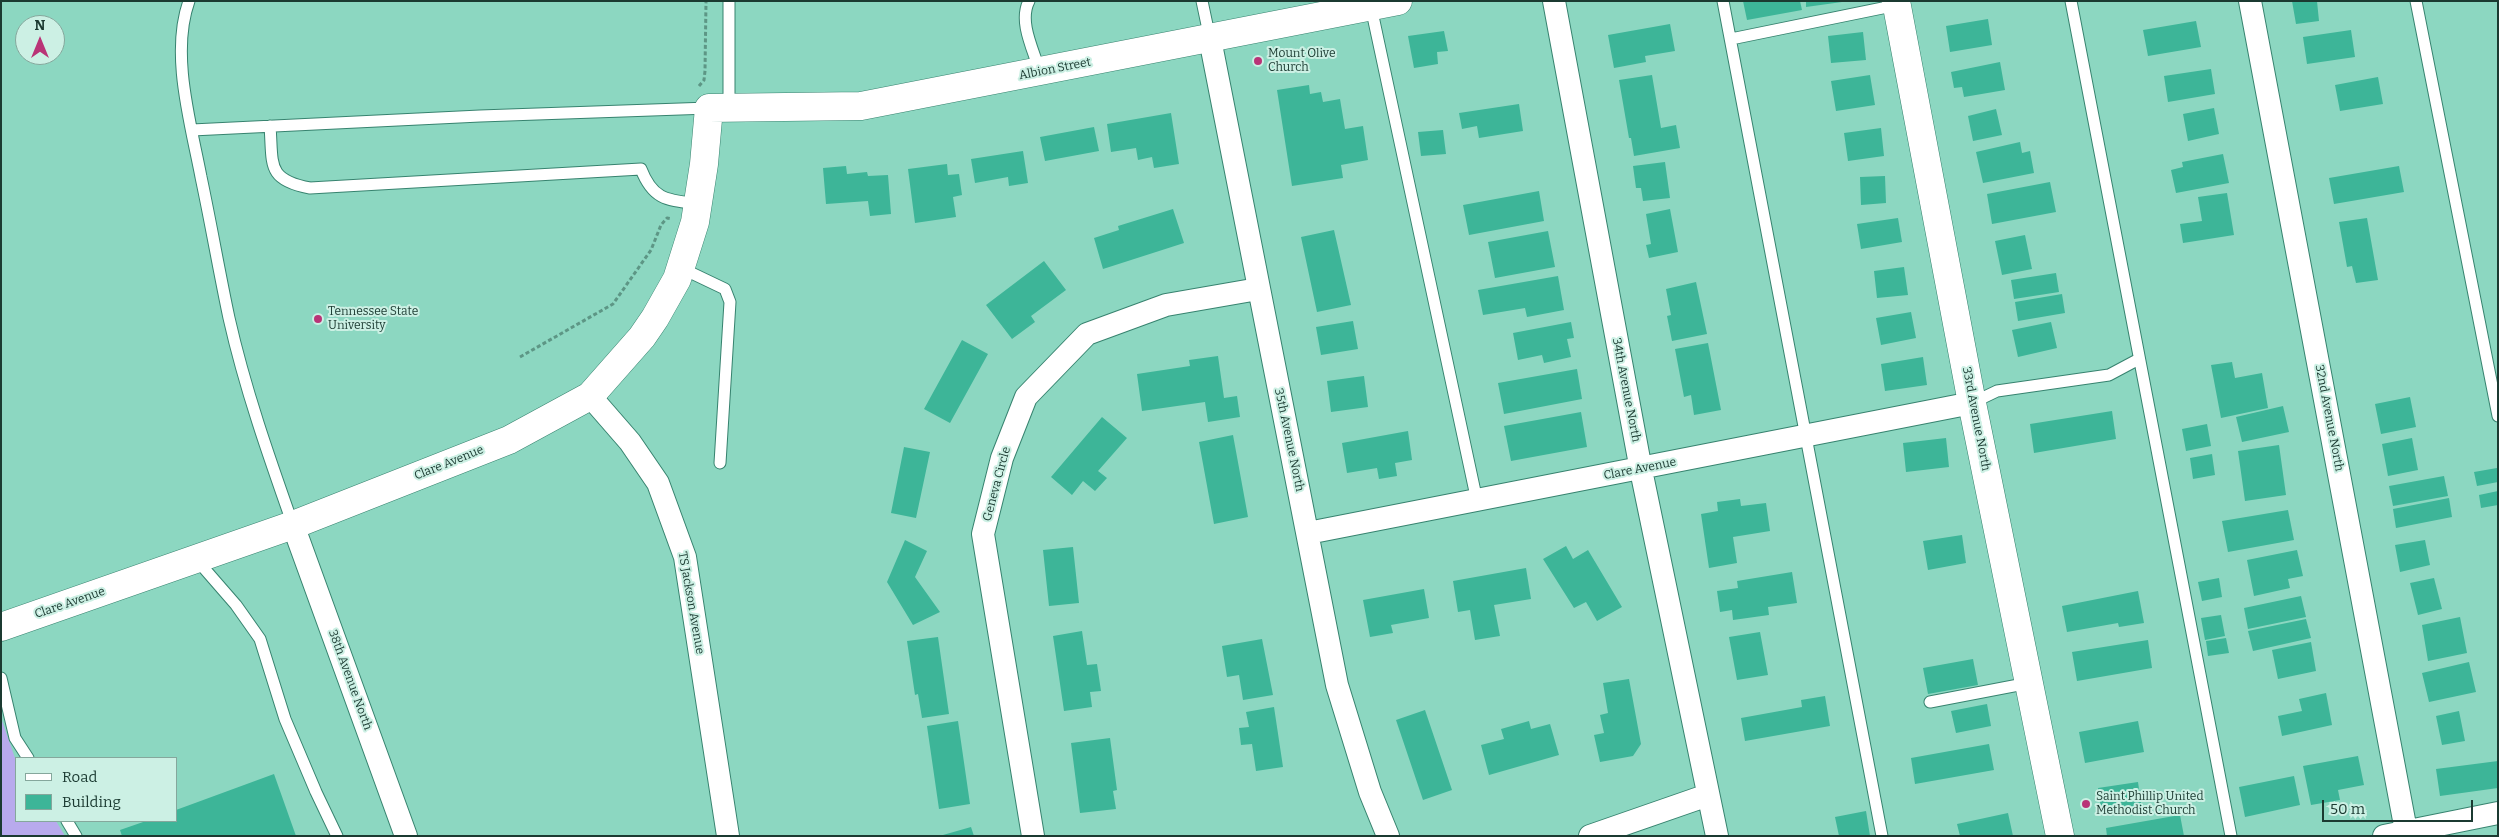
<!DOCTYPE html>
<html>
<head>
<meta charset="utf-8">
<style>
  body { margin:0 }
  #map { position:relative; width:2499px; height:837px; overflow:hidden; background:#8cd7c1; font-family:Bitter,serif }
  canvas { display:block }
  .frame { position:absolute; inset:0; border:2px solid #1b3a31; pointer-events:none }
  .legend { position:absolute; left:15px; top:757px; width:162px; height:65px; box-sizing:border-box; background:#ccf0e4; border:1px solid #85a79c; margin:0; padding:6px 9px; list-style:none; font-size:15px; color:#1b3a31 }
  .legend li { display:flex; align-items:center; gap:10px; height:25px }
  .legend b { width:25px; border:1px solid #85a79c }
  .north { position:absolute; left:15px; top:15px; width:50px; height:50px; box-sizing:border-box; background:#ccf0e4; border:1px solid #85a79c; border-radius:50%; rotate:0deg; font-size:14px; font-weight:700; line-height:20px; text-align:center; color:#1b3a31 }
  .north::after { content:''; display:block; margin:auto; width:18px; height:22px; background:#b93477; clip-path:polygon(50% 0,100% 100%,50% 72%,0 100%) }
  .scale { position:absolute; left:2322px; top:800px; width:151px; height:22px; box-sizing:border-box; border:2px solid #1b3a31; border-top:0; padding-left:6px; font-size:15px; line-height:18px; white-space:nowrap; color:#1b3a31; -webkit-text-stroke:4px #ccf0e4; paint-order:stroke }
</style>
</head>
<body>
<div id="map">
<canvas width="2499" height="837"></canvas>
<div class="frame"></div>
<ul class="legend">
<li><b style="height:6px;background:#fff"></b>Road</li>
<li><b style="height:14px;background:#3db598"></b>Building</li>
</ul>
<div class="north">N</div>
<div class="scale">50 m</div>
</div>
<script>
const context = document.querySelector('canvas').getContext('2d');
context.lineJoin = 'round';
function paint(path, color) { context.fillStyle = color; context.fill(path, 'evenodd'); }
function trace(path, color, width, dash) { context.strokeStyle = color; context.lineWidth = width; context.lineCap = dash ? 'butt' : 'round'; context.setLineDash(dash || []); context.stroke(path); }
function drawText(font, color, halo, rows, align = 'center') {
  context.font = font + ' Bitter,serif'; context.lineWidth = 4; context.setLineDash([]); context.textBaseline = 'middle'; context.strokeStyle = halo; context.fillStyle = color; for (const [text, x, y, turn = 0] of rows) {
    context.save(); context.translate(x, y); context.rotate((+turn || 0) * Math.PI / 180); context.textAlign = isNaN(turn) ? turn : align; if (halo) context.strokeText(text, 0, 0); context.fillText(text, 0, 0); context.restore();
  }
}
paint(new Path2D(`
  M1 718 16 761V821H56L65 836H1Z`), '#b8aaed');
paint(new Path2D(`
  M1743 1H1800L1802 10 1747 20Z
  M1806 1H1842V2L1806 7Z
  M2292 1H2317L2319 21 2296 24Z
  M1988 19 1992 45 1950 52 1946 26Z
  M2196 21 2201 47 2148 56 2143 30Z
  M1670 24 1675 51 1645 56 1646 62 1614 68 1608 35Z
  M2351 30 2355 57 2307 64 2303 37Z
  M1444 31 1448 51 1437 52 1438 64 1414 68 1408 36Z
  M1863 32 1866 60 1831 63 1828 36Z
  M2000 62 2005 90 1964 97 1962 87 1954 88 1951 72Z
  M2211 69 2215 94 2168 102 2164 76Z
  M1652 75 1661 128 1676 125 1680 148 1634 156 1631 138H1629L1619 80Z
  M1870 75 1875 105 1836 111 1831 81Z
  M2378 77 2383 104 2340 111 2335 85Z
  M1309 85 1310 94 1321 92 1323 102 1340 99 1345 129 1363 126 1368 160 1341 165 1343 178 1292 186 1277 90Z
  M1519 104 1523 131 1479 138 1477 126 1462 129 1459 113Z
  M2214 108 2219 134 2188 141 2183 114Z
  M1996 109 2002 135 1973 141 1968 116Z
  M1171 113 1179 164 1154 168 1152 157 1138 160 1136 148 1111 152 1107 124Z
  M1094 127 1099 151 1045 161 1040 137Z
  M1881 128 1884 156 1848 161 1844 133Z
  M1443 130 1446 154 1421 156 1418 132Z
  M2020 142 2022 153 2030 151 2034 173 1983 183 1976 152Z
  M1023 151 1028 183 1009 186 1008 177 975 183 971 159Z
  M2223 154 2229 183 2176 193 2171 170 2183 167 2182 162Z
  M1665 162 1670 198 1643 201 1641 188H1636L1633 166Z
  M947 164 948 175 959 174 962 195 953 197 956 217 915 223 908 169Z
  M846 166 847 174 867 172 868 176 888 175 891 214 870 216 868 201 826 204 823 168Z
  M2399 166 2404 192 2334 204 2329 178Z
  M1885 176 1886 203 1861 205 1860 177Z
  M2050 182 2056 212 1992 224 1987 194Z
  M1539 191 1544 221 1469 235 1463 205Z
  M2227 193 2234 235 2183 243 2180 224 2202 221 2198 197Z
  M1173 209 1184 243 1103 269 1094 238 1119 230 1118 226Z
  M1670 209 1678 252 1649 258 1646 245 1651 244 1646 214Z
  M1898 218 1902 242 1861 249 1857 224Z
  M2367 218 2378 280 2356 283 2352 266 2347 267 2339 222Z
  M1334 230 1351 305 1317 312 1301 237Z
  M1548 231 1555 267 1495 278 1488 242Z
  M2025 235 2032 269 2002 275 1995 241Z
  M1044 261 1066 290 1031 316 1035 322 1012 339 986 305Z
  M1904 267 1908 295 1877 298 1874 271Z
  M2056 273 2059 292 2014 299 2011 280Z
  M1558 276 1564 310 1527 317 1525 308 1483 315 1478 290Z
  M1696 282 1707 334 1672 341 1667 316 1671 315 1666 289Z
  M2062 294 2065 313 2018 321 2015 302Z
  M1911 312 1916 338 1881 345 1876 318Z
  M1353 321 1358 349 1321 355 1316 327Z
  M1571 322 1574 338 1567 339 1571 357 1544 363 1542 355 1518 360 1513 333Z
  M2051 322 2057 348 2018 357 2012 330Z
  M962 340 988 354 950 423 924 409Z
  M1708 343 1721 410 1694 415 1691 395 1684 397 1675 349Z
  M1218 356 1224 398 1237 396 1240 417 1208 422 1205 402 1142 411 1137 374 1190 366 1189 360Z
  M1923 357 1927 385 1885 391 1881 364Z
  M2232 362 2235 378 2262 373 2268 408 2221 418 2211 365Z
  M1577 369 1582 399 1504 414 1498 383Z
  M1364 376 1368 407 1331 412 1327 381Z
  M2410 397 2416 427 2381 434 2375 404Z
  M2283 406 2289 432 2242 442 2236 417Z
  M2112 411 2116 439 2034 453 2030 424Z
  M1581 412 1587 447 1511 461 1504 426Z
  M1102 417 1127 438 1098 471 1107 478 1095 491 1083 481 1072 495 1051 477Z
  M2207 424 2211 446 2186 451 2182 429Z
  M1408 431 1412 460 1395 463 1397 476 1379 479 1377 468 1347 473 1342 443Z
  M1233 435 1248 517 1214 524 1199 442Z
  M1946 438 1949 467 1906 472 1903 443Z
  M2412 438 2418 470 2388 476 2382 444Z
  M2279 445 2286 495 2245 501 2238 451Z
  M904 447 930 452 916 518 891 513Z
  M2212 454 2215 475 2193 479 2190 458Z
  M2497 468 2498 482 2477 486 2474 472Z
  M2444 476 2448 496 2393 506 2389 486Z
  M2498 491V505L2481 508 2479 495Z
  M2449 498 2452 517 2396 528 2393 509Z
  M1740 499 1741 506 1766 503 1770 531 1733 537 1737 563 1709 568 1701 514 1718 511 1717 502Z
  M2288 510 2294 540 2228 552 2222 521Z
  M1962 535 1966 563 1928 570 1923 541Z
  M905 540 927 551 915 577 940 612 913 625 887 582Z
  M2425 540 2430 565 2400 572 2395 545Z
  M1566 546 1573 559 1588 550 1622 607 1597 621 1586 602 1574 608 1543 559Z
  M1073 547 1079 603 1049 606 1043 550Z
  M2297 550 2303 576 2288 579 2290 588 2254 596 2247 560Z
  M1526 568 1531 599 1494 605 1500 636 1475 640 1470 610 1458 612 1453 581Z
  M1792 572 1797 603 1768 607 1769 615 1733 620 1732 610 1720 612 1717 591 1738 588 1737 581Z
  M2219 578 2222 597 2202 601 2198 582Z
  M2434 578 2442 609 2418 615 2410 583Z
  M1424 589 1429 618 1391 625 1393 633 1370 637 1363 600Z
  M2138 591 2144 623 2119 627 2118 623 2067 632 2062 606Z
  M2301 596 2306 617 2248 629 2244 608Z
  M2221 615 2225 636 2205 640 2201 618Z
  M2460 617 2467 653 2428 661 2422 625Z
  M2306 619 2311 638 2253 651 2248 631Z
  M1082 631 1087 665 1097 664 1101 691 1090 692 1092 707 1064 711 1053 636Z
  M1760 632 1768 675 1737 680 1729 637Z
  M938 637 949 714 922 718 918 694 915 695 907 641Z
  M2226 638 2229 653 2208 656 2206 641Z
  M1262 639 1273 695 1243 700 1239 675 1227 677 1222 646Z
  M2148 640 2152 668 2077 681 2072 652Z
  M2311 642 2316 671 2278 679 2272 650Z
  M1973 659 1978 685 1928 694 1923 668Z
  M2469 662 2476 692 2429 702 2422 673Z
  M1629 679 1641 744 1633 756 1600 762 1594 735 1604 733 1600 715 1608 713 1603 683Z
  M2326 693 2332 725 2282 736 2278 716 2302 711 2299 699Z
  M1825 696 1830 726 1745 741 1741 718 1802 707 1801 700Z
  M1987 704 1991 726 1956 733 1951 711Z
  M1274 707 1283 767 1256 771 1252 744 1241 745 1239 728 1249 727 1246 712Z
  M1425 710 1452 790 1423 800 1396 720Z
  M2459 711 2465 741 2442 745 2436 716Z
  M958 721 970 804 939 809 927 726Z
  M1529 721 1531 729 1550 724 1559 755 1489 775 1481 745 1504 739 1501 729Z
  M2138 721 2144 752 2085 763 2079 732Z
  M1110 738 1117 790 1113 791 1116 809 1080 813 1071 743Z
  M1989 744 1994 770 1915 784 1911 758Z
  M2358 756 2364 785 2338 790 2340 800 2311 805 2303 766Z
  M2498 761V788L2440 796 2436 769Z
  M274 774 296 836H122L120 830 146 821H176V810Z
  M2294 776 2300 805 2245 817 2239 787Z
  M2138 782 2142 810 2102 816 2098 788Z
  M1866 811 1870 836H1839L1835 817Z
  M2008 813 2013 836H1960L1957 824Z
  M2180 815 2184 836H2107L2106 828Z
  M971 827 974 836H943V835Z`), '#3db598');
const service = new Path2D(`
  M189 1C170 54 191 124 201 177 211 224 219 271 229 318 245 389 269 457 293 525
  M1029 1C1018 22 1034 51 1040 72
  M1202 1 1210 39
  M1723 1 1882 836
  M2071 1 2231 836
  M2416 1 2498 416
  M1371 7 1477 501
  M1731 39 1897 5
  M729 108V1
  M270 126C273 164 266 180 310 188L641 169C653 200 667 200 698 204
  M192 130 480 116 709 108
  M681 268 725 289 730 302 720 463
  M1972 403 1997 391 2109 375 2139 359
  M196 559 236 605 260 639 285 719 316 792 337 836
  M1 678 15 738 28 758
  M1930 702 2029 683
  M67 821 76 836`);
const minor = new Path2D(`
  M1554 1 1641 470 1717 836
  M2250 1 2407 836
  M1210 39 1337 685 1370 792 1388 836
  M590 396 630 442 658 483 685 557 728 836
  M293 525 406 836
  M1308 533 1972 403
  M1033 836 983 534 1002 458 1026 397 1087 334 1166 305 1258 289
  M1590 836 1708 795
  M2384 836 2498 813`);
const tertiary = new Path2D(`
  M1896 1 1972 403 2060 836
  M1 627 293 525 509 440 590 396 642 337 655 318 677 279 695 222 704 164 709 108 861 106 1398 1`);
trace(service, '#37836f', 13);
trace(minor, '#37836f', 24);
trace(tertiary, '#37836f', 29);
trace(new Path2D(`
  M699 86 704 80 705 71 706 1
  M520 357 613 304 651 250 661 225 667 218 672 219`), '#5d9685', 3, [4, 2.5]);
trace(service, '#fff', 11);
trace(minor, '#fff', 22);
trace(tertiary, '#fff', 28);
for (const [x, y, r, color] of [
  [1258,61,5,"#b93477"],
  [318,319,5,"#b93477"],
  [2086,804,5,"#b93477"]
]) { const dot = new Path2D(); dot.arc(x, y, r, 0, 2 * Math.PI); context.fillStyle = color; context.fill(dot); trace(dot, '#ccf0e4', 2); }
drawText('12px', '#1b3a31', '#ccf0e4', [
  ["Mount Olive",1268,54],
  ["Church",1268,68],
  ["Tennessee State",328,312],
  ["University",328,326],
  ["Saint Phillip United",2096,797],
  ["Methodist Church",2096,811]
], 'left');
drawText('12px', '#1b3a31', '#ccf0e4', [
  ["Albion Street",1055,69,-11],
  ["34th Avenue North",1626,390,79],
  ["32nd Avenue North",2329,418,79],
  ["33rd Avenue North",1976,419,79],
  ["35th Avenue North",1289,440,78],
  ["Clare Avenue",449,463,-22],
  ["Clare Avenue",1640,469,-11],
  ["Geneva Circle",997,484,-75],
  ["Clare Avenue",70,603,-19],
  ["TS Jackson Avenue",691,603,80],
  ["38th Avenue North",350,680,70]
]);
</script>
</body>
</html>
